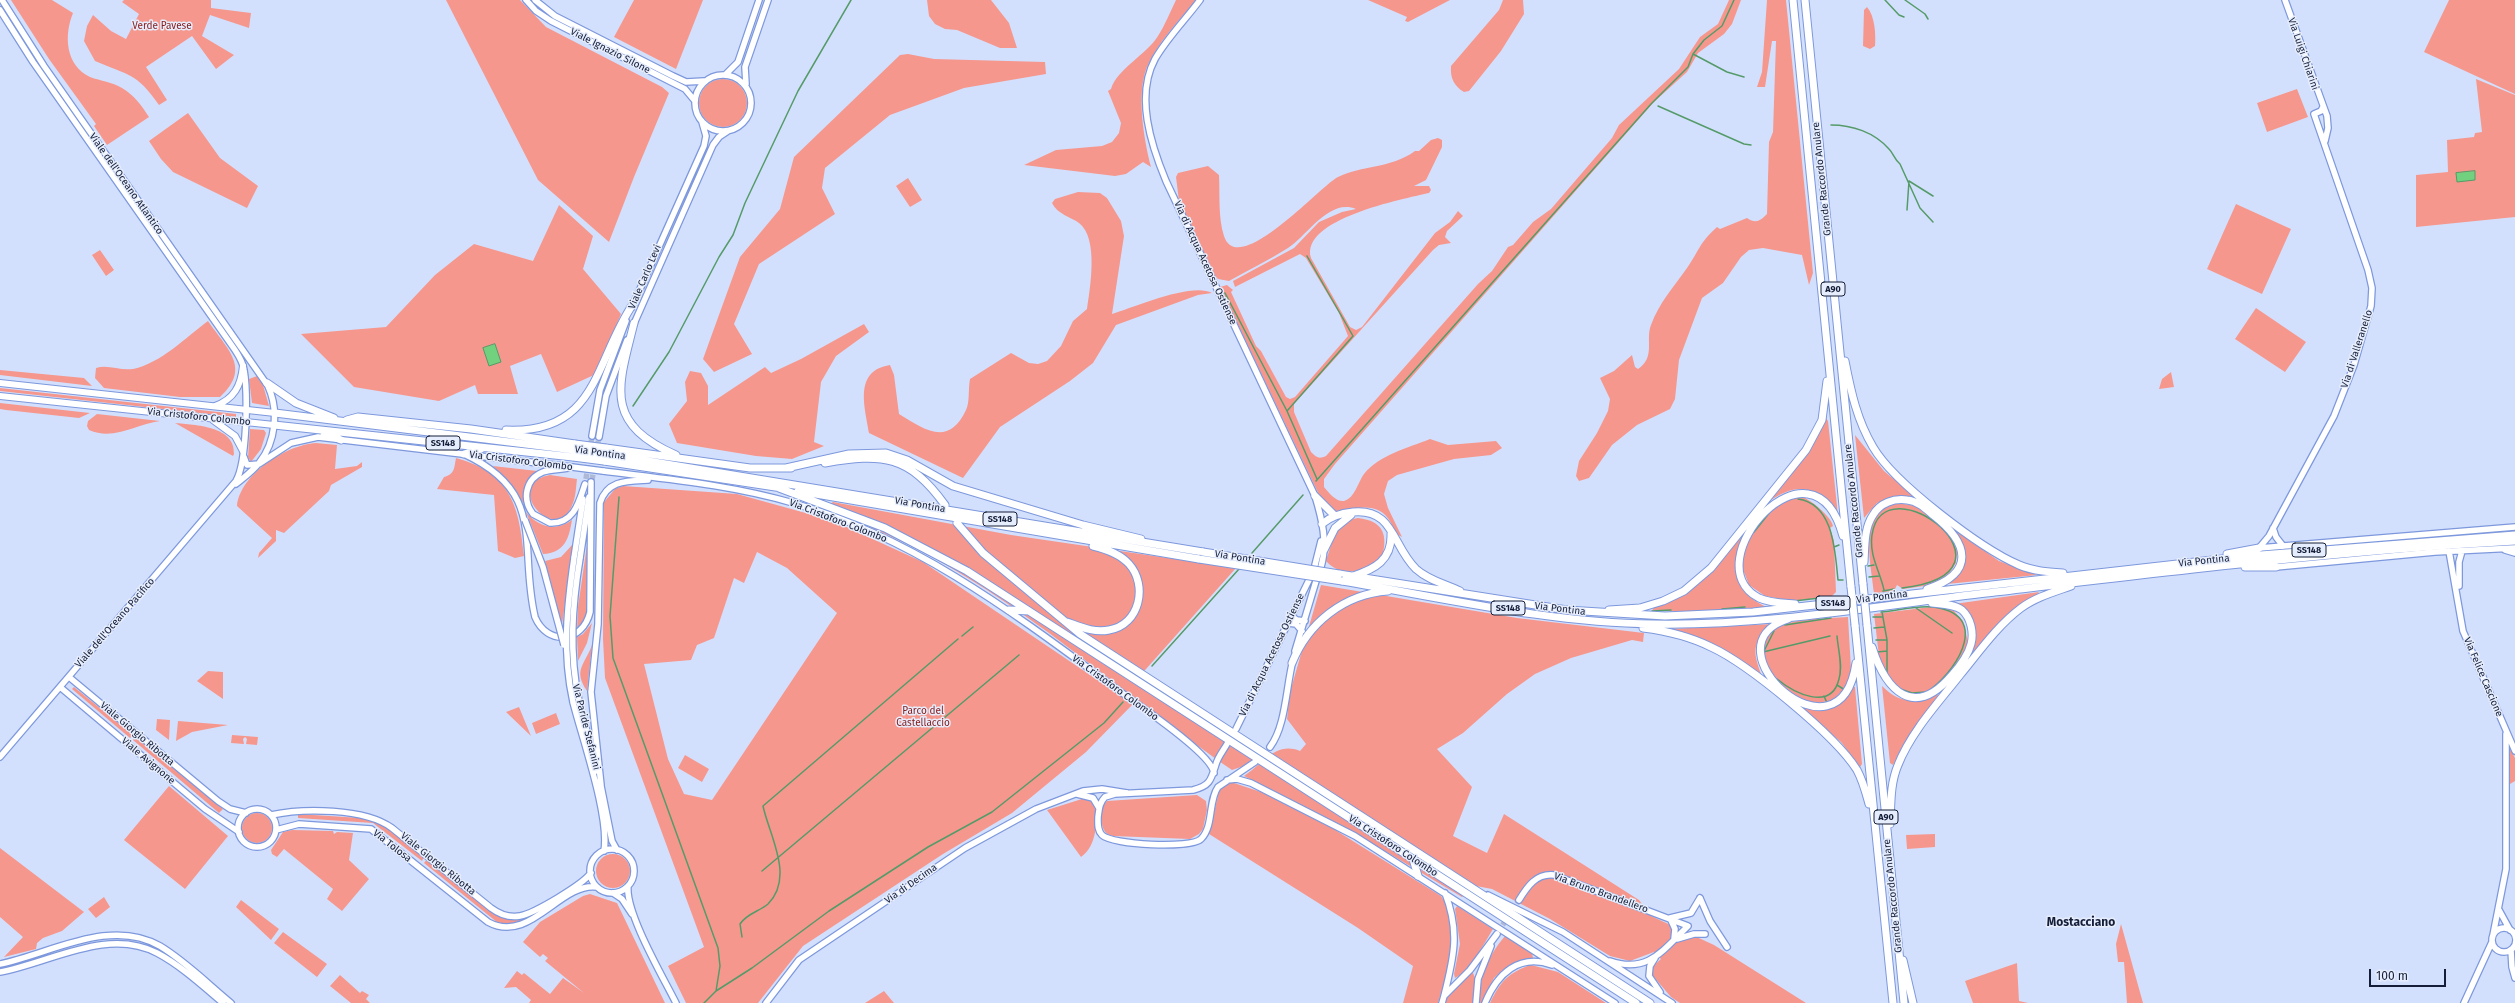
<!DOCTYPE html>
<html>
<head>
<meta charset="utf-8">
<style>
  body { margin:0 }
  #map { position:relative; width:2515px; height:1003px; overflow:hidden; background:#d3e0fd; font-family:"Fira Sans",sans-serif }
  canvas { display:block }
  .scale { position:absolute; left:2369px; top:969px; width:77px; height:18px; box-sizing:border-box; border:2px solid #141e39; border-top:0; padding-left:5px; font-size:12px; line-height:14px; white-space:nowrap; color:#141e39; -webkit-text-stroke:3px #e6edfc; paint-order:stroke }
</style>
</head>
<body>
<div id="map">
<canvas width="2515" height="1003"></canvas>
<div class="scale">100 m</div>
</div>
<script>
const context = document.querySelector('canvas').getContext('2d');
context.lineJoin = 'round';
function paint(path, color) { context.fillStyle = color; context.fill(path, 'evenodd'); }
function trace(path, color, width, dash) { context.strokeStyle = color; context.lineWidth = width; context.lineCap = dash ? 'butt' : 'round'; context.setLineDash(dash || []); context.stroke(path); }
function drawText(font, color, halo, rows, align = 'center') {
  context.font = font + ' "Fira Sans",sans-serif'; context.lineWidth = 3; context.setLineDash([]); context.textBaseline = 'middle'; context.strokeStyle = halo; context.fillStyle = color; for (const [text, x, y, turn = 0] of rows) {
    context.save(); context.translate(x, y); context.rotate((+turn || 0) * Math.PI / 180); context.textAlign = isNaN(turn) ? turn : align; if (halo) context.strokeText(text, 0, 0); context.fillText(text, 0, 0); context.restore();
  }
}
paint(new Path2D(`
  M11 0H52L73 13C64 35 65 65 90 77 101 81 112 82 122 88 134 95 142 106 149 117L107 145 94 126 96 124 49 59Z
  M124 0H211V8L251 13 249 28 210 15 202 36 234 55 216 69 192 36 146 67 167 100 159 105C136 72 129 76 95 61L84 41 87 26 93 15 111 31 126 39 139 14 122 2Z
  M446 0H520L546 27 662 87 669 93 634 177 609 242 538 180Z
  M634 0H703L676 69 614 37Z
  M927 0H991L1009 23 1017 48H1000L957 30 945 29 935 24 929 16Z
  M1176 0H1196C1179 21 1158 42 1147 67 1136 94 1144 140 1151 167L1143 162 1126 174 1115 176 1024 165 1056 150 1102 146 1112 142 1119 133 1121 123 1108 91 1111 89C1117 69 1146 55 1158 36 1165 25 1170 12 1176 0Z
  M1368 0H1450L1408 22 1405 21 1407 17Z
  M1503 0H1523L1524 14 1501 51 1469 91 1464 92C1454 86 1450 78 1451 66L1499 10Z
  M1729 0H1741L1732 24 1724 34 1698 53 1687 72 1654 102 1335 464 1324 479V487C1329 493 1336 502 1344 501 1355 498 1358 482 1364 474 1379 455 1408 448 1430 439L1448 445 1496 441 1502 448 1491 455 1454 459 1397 475 1388 481 1384 494 1388 508 1402 537C1395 534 1394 529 1391 523 1379 500 1354 508 1335 513L1321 499 1220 287 1227 285 1233 290 1231 292 1256 346 1261 351 1286 397 1290 399 1295 397 1348 336 1339 313 1306 258 1300 254 1235 287 1233 281 1294 248 1319 222 1342 212 1356 209C1329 198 1307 236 1288 248 1269 260 1248 270 1229 281L1218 279 1214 275 1179 201 1176 177 1178 173 1208 166 1219 175C1220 194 1218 218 1224 236 1238 279 1320 186 1338 177 1362 165 1390 169 1415 151H1419L1431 140 1438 138 1442 140V147L1426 180 1414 186H1429L1431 190 1429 193C1403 199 1300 219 1311 258L1350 327 1356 330 1362 327 1435 233 1450 222 1458 211 1463 216 1447 231 1445 237 1451 243 1439 245 1433 250 1294 404V412L1311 452C1317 458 1319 459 1326 456L1478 284 1492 271 1508 247 1513 245 1533 222 1551 209 1612 138 1619 125 1679 69 1700 37 1718 24Z
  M1767 0H1786L1813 273 1809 285 1802 255 1763 248 1749 250 1741 257 1723 283 1702 298 1679 360 1675 399 1670 409 1637 425 1612 445 1589 478 1579 481 1576 476 1579 461 1597 433 1608 411 1610 399 1600 378 1614 371 1632 355 1635 367 1638 369C1656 357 1645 340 1651 325 1659 303 1673 288 1687 268 1699 251 1699 243 1717 227L1720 229 1747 218C1756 224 1760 221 1767 214L1769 142 1773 132 1776 41H1772L1765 87H1757L1762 72Z
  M2449 0H2515V94L2424 52Z
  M1867 7C1875 16 1876 35 1875 46L1870 49 1863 46 1864 10Z
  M908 54 934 59 1045 62 1046 74 964 88 890 115 825 168 822 188 835 214 759 264 734 324 752 354 714 372 703 359 740 257 780 209 794 157 900 55Z
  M699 103a24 24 0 1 1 48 0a24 24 0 1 1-48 0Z
  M2476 79 2515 95V217L2416 227V175L2448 172 2447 140 2474 137 2475 133 2482 132Z
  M2297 89 2308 117 2267 132 2257 103Z
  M188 113 220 158 258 186 247 208 173 172 161 159 149 141Z
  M908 178 922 200 910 207 896 186Z
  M1078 192 1100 193 1107 198 1121 221 1124 236 1112 314C1135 307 1192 282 1212 293L1198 295 1116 325 1093 363 1070 381 1000 427 963 478 869 433C865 407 853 371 890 365L894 375 899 414C924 429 948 448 966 410 970 402 968 389 970 379L1011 353 1029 363 1038 364 1047 361 1061 346 1073 321 1087 309C1090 289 1099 238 1079 223 1071 217 1057 214 1052 203L1055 199Z
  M2236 204 2291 229 2262 294 2207 269Z
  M559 205 593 236 583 269 621 314 596 374 557 392 541 354 510 366 518 394H478L475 385 439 401 354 387 301 334 386 327 435 275 474 244 533 261Z
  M100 250 114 270 106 276 92 255Z
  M2256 308 2306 342 2285 372 2235 339Z
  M208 321C227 349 252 368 220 397H180L104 388 95 378 96 368C108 364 120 371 133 369 161 363 185 338 208 321Z
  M864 324 869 332 836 356 821 382 814 442 824 446 792 459 756 456 677 443 669 424 687 401 685 382 690 371 701 373 708 386V405L765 367 771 373 801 359Z
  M0 370 84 378 92 386 0 375Z
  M2171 372 2174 387 2159 389 2162 379Z
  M257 376 263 385 269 406 252 403 249 379Z
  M0 388 236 414V417L0 391Z
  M0 403 90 413 79 418 6 410 0 409Z
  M97 414 160 421C136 424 114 441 89 430L87 426 88 421Z
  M1826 418 1828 421 1838 515C1816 487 1800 480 1768 502L1804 457Z
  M175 423C195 425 236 426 234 454L233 456Z
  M250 429 264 430 266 433 261 449 251 462 248 457Z
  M1855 435 1884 471 1921 502 1890 498 1877 503 1864 518Z
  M316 443 337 445 335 469 357 466 362 462V467L331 485 329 491 284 533 276 530V541L258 558 259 553 272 538 237 506C240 475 285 445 316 443Z
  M456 458C511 473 519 506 524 556L515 558 498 551 494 495 437 489 444 477C455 474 454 468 456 458Z
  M493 466 537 471 525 484 523 503 510 484Z
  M550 475 577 479C576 486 576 496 573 503 557 549 500 484 550 475Z
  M623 486 737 494 831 520 923 562 1133 704 1086 752 1012 813 943 854 803 946 758 1003H686L668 966 704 947 605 678 603 639 604 502 615 489ZM757 552 787 568 837 613 712 800 684 794 668 759 644 664 691 660 697 645 714 638 734 578 744 583Z
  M1801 496C1811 500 1831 516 1833 526L1830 528 1834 541 1836 592 1832 596 1793 601 1765 596 1749 585 1742 567V556L1748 537 1775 505Z
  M833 502 1011 535 1236 568 1138 678 1258 755 1244 766 1232 770C1100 679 979 558 822 510Z
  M1898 503 1916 506 1950 534 1957 551 1956 563 1945 580 1931 585 1903 589 1897 585 1894 591 1874 593C1871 562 1857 511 1898 503Z
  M526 512C538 527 556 532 572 520 569 538 565 553 543 554Z
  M1358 518C1384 521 1388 535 1382 558 1364 570 1344 580 1326 561 1332 543 1336 521 1358 518Z
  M589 531 588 610 587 618 577 630 578 607Z
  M1956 531 1999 561 2037 575 1947 584 1955 577 1962 546Z
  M1742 533H1745C1728 564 1732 591 1766 607L1709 611H1652L1654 607 1674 600Z
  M573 544 562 625 545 561 561 557Z
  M1321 585 1517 618 1644 633 1643 642 1632 640 1571 658 1535 674 1507 694 1463 733 1437 749 1472 787 1453 836 1487 853 1504 814 1639 900 1651 916 1714 945 1806 1003H1680L1671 997 1653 976V966L1661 959 1654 952 1630 961 1610 956 1550 919 1492 889 1476 886 1462 897 1343 826 1244 776C1262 765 1275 741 1300 751L1306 744 1287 719 1290 692Z
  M2039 592 2036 596 1968 660C1979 629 1973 628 1954 604Z
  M1939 606 1954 611 1963 621 1968 642 1965 657 1938 688 1929 693 1911 695 1892 686 1879 656 1874 614Z
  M1848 617 1851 669 1847 686 1833 700 1813 704 1801 700 1771 676 1761 653C1763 648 1764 640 1767 635 1780 617 1827 619 1848 617Z
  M592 623 587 643 578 661 577 637 583 634Z
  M1773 624C1750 643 1753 653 1763 679L1737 659 1669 629Z
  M592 645 587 691C573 670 584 666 592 645Z
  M208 671 223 672V699L197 681Z
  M1882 686C1900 704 1916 704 1939 694L1902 747 1893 765 1890 763Z
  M74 687 133 735 130 738 72 689Z
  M1853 687H1855L1862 764 1860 767 1841 742 1795 704C1822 715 1835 709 1853 687Z
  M519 707 531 736 506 712Z
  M556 713 560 724 536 734 532 723Z
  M157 719 170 720 169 740 156 730Z
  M178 721 228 725 192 732 176 741Z
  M232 735 258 737 257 745 246 744 247 739 245 737 243 739 244 744 231 743Z
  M135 737 223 809 219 813 133 740Z
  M2510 749 2515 758V781L2510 784Z
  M685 755 709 769 702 782 678 768Z
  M1231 782 1261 792 1332 828 1441 896C1464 926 1448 971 1438 1003H1403L1413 966 1358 928 1209 834 1220 787Z
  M169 786 228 836 185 889 124 840Z
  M1197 795 1206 801 1207 810 1203 829 1199 834 1190 839 1113 836C1099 833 1102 819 1102 807L1107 801Z
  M1085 798 1094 803C1098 821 1097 846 1081 857L1047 810Z
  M242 828a15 15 0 1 1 30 0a15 15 0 1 1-30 0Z
  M298 814 361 818 383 825 424 857 422 861 373 823 298 818Z
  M292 830 333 831 334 834 337 832 353 833 349 860 369 879 342 911 327 899 333 889 284 849 277 857 272 854 271 850 283 832Z
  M1935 834V847L1907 849 1906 835Z
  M0 848 84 912 62 931 43 938 37 943 36 949 4 957 23 937 0 917Z
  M596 871a17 17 0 1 1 34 0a17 17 0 1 1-34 0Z
  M427 859 494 913 504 918H522L523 920 505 925 498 923 424 863Z
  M590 894 617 903 665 1003H529L531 1000 516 987 504 988 517 971 522 975 524 973 550 994 563 978 584 993 545 961 548 958 543 954 540 957 523 942 540 922 583 896Z
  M104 897 110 907 96 918 88 909Z
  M241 900 279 929 271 940 236 907Z
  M1457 906 1493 929C1485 942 1470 971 1455 978L1454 974 1460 944 1455 909Z
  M2121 924 2143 1003H2127L2124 962H2118L2116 944Z
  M283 932 327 964 317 977 274 943Z
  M1505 936 1532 953 1533 958 1504 969 1494 978 1482 1003H1478C1481 976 1487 957 1505 936Z
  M2017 963 2019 1001 2028 1003H1973L1965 981Z
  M1531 965 1558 972 1606 1003H1490C1500 982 1509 972 1531 965Z
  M1470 973H1473L1475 978 1474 1003H1445L1447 998Z
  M340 975 360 993 362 991 369 995 366 999 370 1003H351L330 986Z
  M884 991 894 1003H865Z`), '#f6978d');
const water = new Path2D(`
  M2475 171V180L2457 182 2456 173Z
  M495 344 501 362 489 366 483 348Z`);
paint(water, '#71d17e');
trace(water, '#559b69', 1);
trace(new Path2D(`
  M1885 0 1899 15 1904 17
  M1905 0 1925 14 1928 19
  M1693 54 1727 72 1744 77
  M1658 106 1744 144 1751 145
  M1831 125C1852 125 1874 132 1889 149 1894 154 1894 159 1900 164L1920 208 1933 222
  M1907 210 1909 181 1933 196
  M1225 293 1287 411 1317 479
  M633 406 669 352 719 257 733 235 745 203 798 91 851 0
  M1287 411 1353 336 1307 256
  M1316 481 1651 104 1688 67 1693 54 1704 40 1722 26 1734 0
  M619 497 610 616 613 658 718 948 720 966 716 991
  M1798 499C1834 504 1835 552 1838 580H1843
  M1754 532 1770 512
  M1834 547 1839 545
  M1252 553 1303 495
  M1868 566 1874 565
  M1869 577 1879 576
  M1884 590C1880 571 1869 556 1872 535 1883 458 2034 573 1902 588
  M1883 591 1894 589
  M1794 601 1828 597
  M1916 608 1952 633
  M1722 609 1745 607
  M1652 611 1671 610
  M1881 612C1897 611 1916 605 1933 607 1990 614 1960 667 1931 689
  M1882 612 1887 640V673
  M1873 617H1883
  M1785 625 1831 618
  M1874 628 1884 627
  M962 636 973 627
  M1876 640H1887
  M1764 651 1774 631
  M1763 652 1830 636
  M1877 652 1887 651
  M1152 666 1239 569
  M1777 679C1794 693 1831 712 1839 679 1843 666 1838 649 1837 636
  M1837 685 1845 690
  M1900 689 1912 693 1926 692
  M1824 696 1827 703
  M762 871 1019 655
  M742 937 740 924C746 914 760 911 768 904 795 877 769 835 763 806L958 639
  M704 1003 716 991 752 968 829 911 928 847 992 812 1104 723 1123 702`), '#559b69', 1.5);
trace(new Path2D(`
  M586 479 592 436
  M592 480 599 437
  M1498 932 1519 900`), '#adb9d6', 5.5, [5.5, 3]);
const secondary = new Path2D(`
  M2 0 44 66 268 386C279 410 276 442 259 463 253 471 243 478 236 484
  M526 0 536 11 551 21 685 89 695 101
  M535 0 555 16 673 76 686 82 704 81
  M1200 0C1186 19 1167 38 1155 59 1135 96 1151 145 1166 181L1315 496C1322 519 1328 543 1321 567
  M2285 0 2327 116 2328 128 2325 141
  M0 10 33 62 235 350C239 356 243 363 244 370 248 393 247 462 236 481L0 757
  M726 74 738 62 759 0
  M695 103a28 28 0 1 1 56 0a28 28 0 1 1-56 0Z
  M746 84 745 67 768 0
  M632 307 704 146 706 136 702 122
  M633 326 713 145 719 137 728 131
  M592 436 600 390 626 321
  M599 437 606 396 627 340
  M464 454C548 493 518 545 535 617 547 646 583 643 590 612L591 482
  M244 457 247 465 259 464 291 443 318 437 572 467
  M568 468C559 470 551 469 543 472 525 479 522 500 533 514L550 523C574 524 579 502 585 484
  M603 471C666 479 732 485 793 503 920 539 1024 621 1129 698 1146 710 1212 755 1214 773
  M2273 528 2276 537 2283 546
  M2259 548 2269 536 2334 416 2354 365 2371 306 2372 288 2368 270 2314 114 2321 111 2323 107
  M2259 548 2515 527
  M2505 550 2515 553
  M2449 551 2463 631 2515 751
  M574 558 583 499
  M580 558 589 497
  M1315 565 1321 541
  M2276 567 2435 552 2515 548
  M2459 586V562L2462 551
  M1291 616 1297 620 1305 621
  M1288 623 1296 624 1302 631
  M1295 651 1316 581
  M69 677 218 801 230 809 246 813
  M60 687 205 809 239 832
  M579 701 597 771
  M573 702C582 738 610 817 604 851
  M1236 729 1309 580
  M1227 744C1223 751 1218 757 1216 764 1211 780 1210 786 1193 790L1115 794 1105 797C1099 803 1099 810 1098 817 1098 823 1097 830 1102 835 1112 845 1191 849 1201 839 1214 826 1208 801 1218 787L1255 762
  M1270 747C1286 726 1286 687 1293 660
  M1227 780 1237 779 1251 783 1355 836 1615 1003
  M600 781 612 841 617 850
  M601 785 591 692 598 624 600 503C607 480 627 481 648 480
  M1077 794 1093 798 1099 808
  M238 828a19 19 0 1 1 38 0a19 19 0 1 1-38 0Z
  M271 815C303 808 365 808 392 828L491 908C499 914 509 918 520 916 535 913 582 885 591 873
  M276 830 299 824 371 829 488 922C530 945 560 882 597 887
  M590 871a22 22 0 1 1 44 0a22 22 0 1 1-44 0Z
  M628 886C625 912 663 977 676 1003
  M613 893 622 899 632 914
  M1488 895 1563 932 1672 1003
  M1700 898 1710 921 1727 947
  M1519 900C1527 887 1536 873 1554 875L1688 926C1663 950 1648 974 1610 961
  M2499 910 2510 930
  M1670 918 1691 913 1700 898
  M1670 918 1675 929 1674 939
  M2492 940a12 12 0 1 1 24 0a12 12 0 1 1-24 0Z
  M2493 935 2506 869V734
  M1677 939 1694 934H1705
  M2511 950 2512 967 2515 978
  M1655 958 1650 966 1649 976 1660 992
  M0 964C50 954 110 917 160 946 185 961 208 984 231 1003
  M0 972C50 963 107 927 157 953 180 965 203 986 223 1003
  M1444 996C1454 957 1460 931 1445 893
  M766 1003 799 960 965 848 1036 809 1083 791 1102 789 1127 793
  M1442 1003 1444 996 1470 970 1497 934
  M1476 1003 1478 979 1491 946
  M1485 1003C1497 974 1519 953 1552 965
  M2464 1003 2492 942`);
const primary = new Path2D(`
  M0 383 275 413
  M0 396 274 425
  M215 406C234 399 241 386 243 366
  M213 420 235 436 243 451`);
const highway = new Path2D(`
  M1793 0 1851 587
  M1805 0 1863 584
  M634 323C618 387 603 423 676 455
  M1845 361C1851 392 1857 420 1873 447 1894 483 1980 548 2019 565 2033 571 2048 572 2063 573
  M267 383 296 403 334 418
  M275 413 574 450
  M347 420 358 417 471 429 575 444
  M274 425 573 457
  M506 430C598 434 594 362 633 304
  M324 433 341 440
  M606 448 750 468H791
  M464 454 481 449
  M605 454 1203 552
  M604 461 782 488
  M825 463C882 453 909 455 945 505
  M786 468 849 454 886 453 907 460 953 486 1083 525 1141 539
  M779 488 885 528 967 571 1636 1003
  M798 491 1199 559
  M1315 496 1335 516
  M957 523 983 553 1080 634 1650 1003
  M1322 524C1331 516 1342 513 1353 512 1394 508 1392 546 1416 569 1428 580 1445 584 1460 591
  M1324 550 1335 528 1351 515
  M2227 554 2259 548
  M1864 562C1865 547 1864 528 1873 515 1880 503 1894 498 1907 500 1918 501 1926 509 1933 515 1969 543 1976 573 1927 589
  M2245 567H2276
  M1339 574 1567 610 1665 616 1753 612 2248 556 2515 535
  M1353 576C1375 569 1392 560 1391 534
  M1342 581C1444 598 1550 623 1653 624 1762 626 1871 607 1978 594 2157 573 2335 551 2515 541
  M1795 604C1783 603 1770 603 1759 598 1692 563 1813 425 1843 536
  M1009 610 1029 611
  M1609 610 1640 608 1663 601 1684 591 1711 568 1806 450 1822 420 1827 381
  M1788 619C1703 646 1840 772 1856 663
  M1067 622C1081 627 1094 633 1109 630 1140 625 1148 585 1129 564 1120 554 1106 549 1093 546
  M1855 625 1893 1003
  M1867 625 1904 1003
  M1643 628C1667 631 1689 636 1711 647 1748 664 1835 735 1857 770 1863 781 1866 793 1869 804
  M1872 647C1886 691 1914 720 1952 675 1960 666 1968 656 1971 644 1974 633 1971 618 1962 610 1954 604 1942 604 1932 603
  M1292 663C1308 623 1344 594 1388 591
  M1890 824C1891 804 1890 784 1898 765 1911 732 1938 703 1960 675 1979 652 1997 626 2021 608 2036 597 2054 592 2071 586
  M1413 859 1418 876
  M1903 960 1913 1003`);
trace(secondary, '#7d98dd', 8);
trace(primary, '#7d98dd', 8);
trace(highway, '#7d98dd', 9);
trace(secondary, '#fff', 5.5);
trace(primary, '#fff', 6);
trace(highway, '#fff', 7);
const secondaryBridge = new Path2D(`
  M572 467 603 471
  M525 520 543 567 564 645
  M579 701C569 653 572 607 580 558
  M573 702C562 653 567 606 574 558`);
const highwayBridge = new Path2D(`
  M575 444 606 448
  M574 450 605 454
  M573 457 604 461
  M1203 552 1339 574
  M1199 559 1342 581
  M1863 584 1867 625
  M1851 587 1855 625`);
trace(secondaryBridge, '#7d98dd', 8, []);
trace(highwayBridge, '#7d98dd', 9, []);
trace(secondaryBridge, '#fff', 5.5);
trace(highwayBridge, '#fff', 7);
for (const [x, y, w] of [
  [1833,289,24],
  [443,443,34],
  [1000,519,34],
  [2309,550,34],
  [1833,603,34],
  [1508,608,34],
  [1886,817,24]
]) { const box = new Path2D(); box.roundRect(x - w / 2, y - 7, w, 14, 3); context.fillStyle = '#e6edfc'; context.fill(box); trace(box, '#141e39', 1); }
drawText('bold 9px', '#141e39', null, [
  ["A90",1833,289],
  ["SS148",443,443],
  ["SS148",1000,519],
  ["SS148",2309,550],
  ["SS148",1833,603],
  ["SS148",1508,608],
  ["A90",1886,817]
]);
drawText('10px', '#861a19', '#e6edfc', [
  ["Verde Pavese",162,26],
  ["Parco del",923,711],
  ["Castellaccio",923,723]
]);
drawText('10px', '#141e39', '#e6edfc', [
  ["Viale Ignazio Silone",610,51,27],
  ["Via Luigi Chiarini",2303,54,71],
  ["Grande Raccordo Anulare",1822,179,-96],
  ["Viale dell'Oceano Atlantico",126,184,55],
  ["Via di Acqua Acetosa Ostiense",1205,263,65],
  ["Viale Carlo Levi",645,277,-67],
  ["Via di Valleranello",2357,349,-72],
  ["Via Cristoforo Colombo",199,417,6],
  ["Via Pontina",600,453,8],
  ["Via Cristoforo Colombo",521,461,7],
  ["Grande Raccordo Anulare",1854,501,-96],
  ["Via Pontina",920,505,10],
  ["Via Cristoforo Colombo",838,521,21],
  ["Via Pontina",1240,558,9],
  ["Via Pontina",2204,561,-6],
  ["Via Pontina",1882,597,-7],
  ["Via Pontina",1560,609,7],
  ["Viale dell'Oceano Pacifico",115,623,-49],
  ["Via di Acqua Acetosa Ostiense",1272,655,-64],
  ["Via Felice Cascione",2483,677,67],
  ["Via Cristoforo Colombo",1115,688,36],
  ["Via Paride Stefanini",586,727,76],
  ["Viale Giorgio Ribotta",137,734,40],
  ["Viale Avignone",148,761,40],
  ["Via Tolosa",392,846,38],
  ["Via Cristoforo Colombo",1393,846,33],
  ["Viale Giorgio Ribotta",438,864,39],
  ["Via di Decima",911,884,-35],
  ["Via Bruno Brandellero",1601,893,20],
  ["Grande Raccordo Anulare",1893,896,-96]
]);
drawText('bold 12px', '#141e39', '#e6edfc', [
  ["Mostacciano",2081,923]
]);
</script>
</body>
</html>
